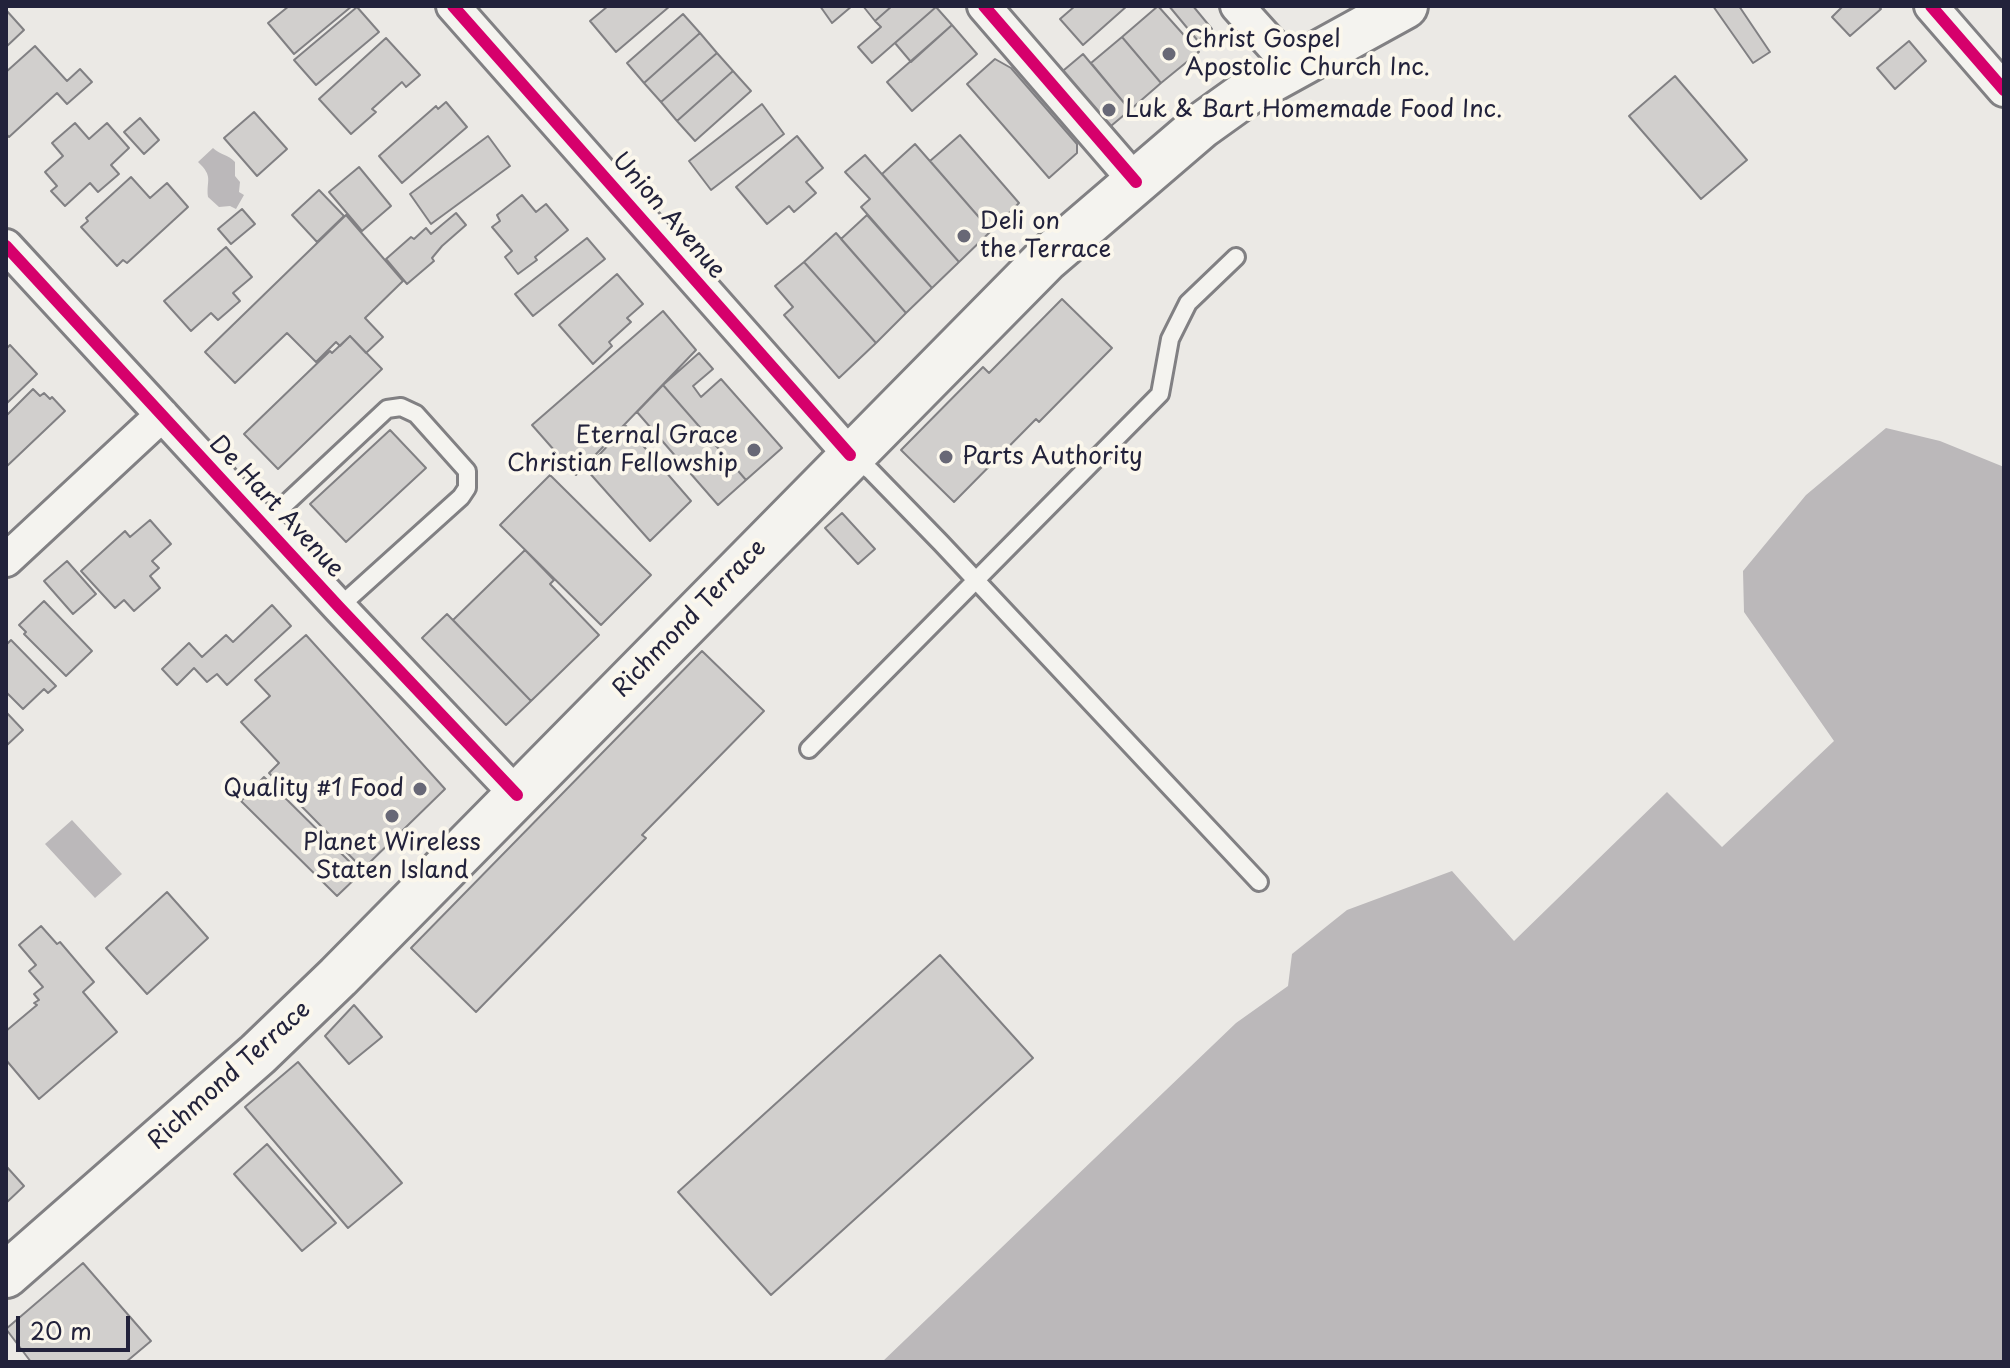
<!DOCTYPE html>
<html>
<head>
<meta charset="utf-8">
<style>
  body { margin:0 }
  #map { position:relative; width:2010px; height:1368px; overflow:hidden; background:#ebe9e5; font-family:"Playpen Sans",sans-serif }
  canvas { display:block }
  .frame { position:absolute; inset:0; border:8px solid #22223b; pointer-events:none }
  .scale { position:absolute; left:16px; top:1316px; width:114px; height:36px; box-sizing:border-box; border:4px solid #22223b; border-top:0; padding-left:10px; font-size:24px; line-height:28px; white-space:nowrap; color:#22223b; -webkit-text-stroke:6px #fbf7ec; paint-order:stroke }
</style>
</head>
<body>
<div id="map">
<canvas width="2010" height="1368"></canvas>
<div class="frame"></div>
<div class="scale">20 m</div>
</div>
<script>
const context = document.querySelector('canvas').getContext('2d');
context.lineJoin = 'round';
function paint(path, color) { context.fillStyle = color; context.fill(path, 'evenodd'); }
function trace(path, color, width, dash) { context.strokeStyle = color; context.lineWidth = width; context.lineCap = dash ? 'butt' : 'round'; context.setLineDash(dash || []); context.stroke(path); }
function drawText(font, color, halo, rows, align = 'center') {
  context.font = font + ' "Playpen Sans",sans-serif'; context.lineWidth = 8; context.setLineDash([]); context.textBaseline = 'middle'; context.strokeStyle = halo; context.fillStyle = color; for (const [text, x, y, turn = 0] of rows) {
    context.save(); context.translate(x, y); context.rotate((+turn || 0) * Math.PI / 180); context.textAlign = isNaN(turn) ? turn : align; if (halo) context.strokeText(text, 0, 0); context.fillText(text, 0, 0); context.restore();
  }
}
paint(new Path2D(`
  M213 148C220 155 228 154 235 162V176L240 182 239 192 244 195 236 209 230 206 219 207 208 197C206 180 214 177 198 162Z
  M1886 428 1940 441 2004 467V1362H882L1236 1023 1288 986 1292 954 1347 910 1452 871 1514 941 1667 792 1722 847 1834 741 1744 612 1743 571 1806 495Z
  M72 820 122 874 95 898 45 844Z`), '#bbb8ba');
const building = new Path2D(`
  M289 6H352L294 54 268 23Z
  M608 6H670L616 52 590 21Z
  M820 6H852L832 23Z
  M863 6H892L875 21Z
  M892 6 936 7 872 63 858 47 881 27 875 21Z
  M1075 6H1127L1083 45 1060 19Z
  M1158 6 1199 52 1161 83 1122 37Z
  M1169 6H1193L1212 29 1198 41Z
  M1713 6H1739L1770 52 1753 63Z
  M1843 6H1878L1881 9 1850 36 1832 17Z
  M357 7 379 32 316 85 294 60Z
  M936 7 952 25 911 62 895 43Z
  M6 10 24 30 6 47Z
  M683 14 700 33 644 83 627 63Z
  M952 25 977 54 912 111 887 82Z
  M700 33 717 53 661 102 644 83Z
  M1122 37 1161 83 1130 110 1091 63Z
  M386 38 420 75 406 87 402 82 372 109 376 112 351 134 319 99Z
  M1909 41 1926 61 1895 89 1877 68Z
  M35 46 67 81 80 69 92 82 67 104 57 93 9 137 6 134V72Z
  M717 53 733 71 677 121 661 102Z
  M1083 54 1130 110 1105 131 1058 75Z
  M995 59 1011 68 1077 144V153L1049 178 967 84Z
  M733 71 751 91 695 141 677 121Z
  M1675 76 1747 160 1701 199 1629 116Z
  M446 102 467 127 402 183 379 156 436 106 438 109Z
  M762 104 784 134 711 190 689 161Z
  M254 112 287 149 257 176 224 138Z
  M140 118 159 140 144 154 124 132Z
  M75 123 89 139 107 123 129 148 111 165 119 174 98 192 90 183 65 206 51 191 57 186 45 172 63 156 52 143Z
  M960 135 1019 203 991 231 930 161Z
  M488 136 510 166 431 224 410 194Z
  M797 136 823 168 806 182 816 193 794 212 789 206 767 224 736 187Z
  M915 144 991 231 959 262 882 174Z
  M865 155 959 262 932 288 861 207 870 199 845 172Z
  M359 167 391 206 362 231 329 192Z
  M131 177 150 198 167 183 188 207 127 263 123 260 117 266 81 227 88 221 86 218Z
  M319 190 344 216 317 242 292 215Z
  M522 195 536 212 546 204 568 230 535 257 537 260 518 274 505 257 512 251 492 227 500 221 497 215Z
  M242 209 255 224 231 244 218 229Z
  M456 213 466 225 442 246 432 258 434 261 407 284 386 259 411 237 414 239 426 228 431 234Z
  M346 215 403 281 365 318 383 337 366 353 350 336 340 346 336 342 316 362 287 333 235 383 205 352Z
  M867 215 932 288 906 313 841 239Z
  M836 233 906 313 876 343 804 262Z
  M587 238 605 259 533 316 515 294Z
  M226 247 252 277 233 293 240 301 218 320 211 313 191 331 164 301Z
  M804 262 876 343 839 378 784 315 793 307 775 286Z
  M617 274 643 304 627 318 631 322 609 342 612 346 593 364 559 325Z
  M1062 299 1112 348 1039 422 1036 419 954 502 901 450 983 367 989 373Z
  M663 311 696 350 576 475 532 425Z
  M350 336 382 369 278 469 244 434 330 351 332 353Z
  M10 345 37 374 6 404V349Z
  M699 353 713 369 693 386 701 397 721 379 782 448 746 480 663 385Z
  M663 385 746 480 718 505 637 412Z
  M33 389 40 396 44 393 50 399 52 397 65 411 6 467V416Z
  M626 426 691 501 650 541 586 469Z
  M390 430 426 468 346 542 310 504Z
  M550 475 651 575 601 625 500 525Z
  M842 513 875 549 858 564 825 528Z
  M150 520 171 544 152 561 159 568 150 576 160 588 134 611 124 600 115 608 81 571 125 531 130 537Z
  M525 550 554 580 550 584 599 635 531 701 453 620Z
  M67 561 96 594 73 614 44 581Z
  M44 601 92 651 66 676 24 634 26 632 19 625Z
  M272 605 291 626 227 685 217 674 207 682 194 668 177 685 162 669 189 643 202 657 226 635 233 642Z
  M447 614 531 701 506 725 422 638Z
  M306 635 445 789 363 869 269 773 279 763 241 722 270 696 255 680Z
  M11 640 56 686 48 693 44 689 23 709 6 692V645Z
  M702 651 764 711 642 835 646 838 476 1012 411 948Z
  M6 712 23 730 6 746Z
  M264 777 361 873 337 896 241 801Z
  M167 892 208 938 147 994 106 948Z
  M41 926 57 944 60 942 94 982 83 992 117 1032 39 1099 6 1060V1031L37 1005 34 1003 39 1000 34 994 43 987 29 971 36 965 19 945Z
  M940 955 1033 1058 771 1295 678 1192Z
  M354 1005 382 1037 349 1064 325 1036Z
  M298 1062 402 1183 348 1228 245 1107Z
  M267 1144 336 1223 302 1251 234 1174Z
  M6 1166 24 1186 6 1203Z
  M83 1263 151 1341 126 1362H31L6 1329Z`);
paint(building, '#d1cfcd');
trace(building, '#818083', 2);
const service = new Path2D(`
  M852 456 871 471 941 543 1259 882
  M263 525 387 409 401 407 416 414 467 471V488L461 497 339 607
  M809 749 1160 394 1170 339 1188 303 1236 257`);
const minor = new Path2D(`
  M453 6 850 455
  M984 6 1136 182
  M1237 6 1292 67
  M1931 6 2004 90
  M6 246 339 607 517 795
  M6 560 162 415`);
const secondary = new Path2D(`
  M6 1275 258 1054 338 977 1046 259 1201 126 1247 93 1405 6`);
trace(service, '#818083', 22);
trace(minor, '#818083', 38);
trace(secondary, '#818083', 50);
trace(service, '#f4f3ef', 16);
trace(minor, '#f4f3ef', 32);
trace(secondary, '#f4f3ef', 44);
trace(new Path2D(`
  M453 6 850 455
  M984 6 1136 182
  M1931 6 2004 90
  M6 246 339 607 517 795`), '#d6006c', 12);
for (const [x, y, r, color] of [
  [1169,54,8,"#686876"],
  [1109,110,8,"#686876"],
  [964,236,8,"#686876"],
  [754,450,8,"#686876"],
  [946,457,8,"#686876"],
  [420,789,8,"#686876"],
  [392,816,8,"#686876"]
]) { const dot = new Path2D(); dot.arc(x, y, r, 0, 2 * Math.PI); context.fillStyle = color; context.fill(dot); trace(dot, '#fbf7ec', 3); }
drawText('24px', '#22223b', '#fbf7ec', [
  ["Christ Gospel",1185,40],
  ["Apostolic Church Inc.",1185,68],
  ["Luk & Bart Homemade Food Inc.",1125,110],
  ["Deli on",980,222],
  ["the Terrace",980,250],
  ["Eternal Grace",738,436,"right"],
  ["Christian Fellowship",738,464,"right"],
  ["Parts Authority",962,457],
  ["Quality #1 Food",404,789,"right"],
  ["Planet Wireless",392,843,"center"],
  ["Staten Island",392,871,"center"]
], 'left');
drawText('24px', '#22223b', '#fbf7ec', [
  ["Union Avenue",668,216,49],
  ["De Hart Avenue",276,507,47],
  ["Richmond Terrace",690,619,-46],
  ["Richmond Terrace",230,1076,-42]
]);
</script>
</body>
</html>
